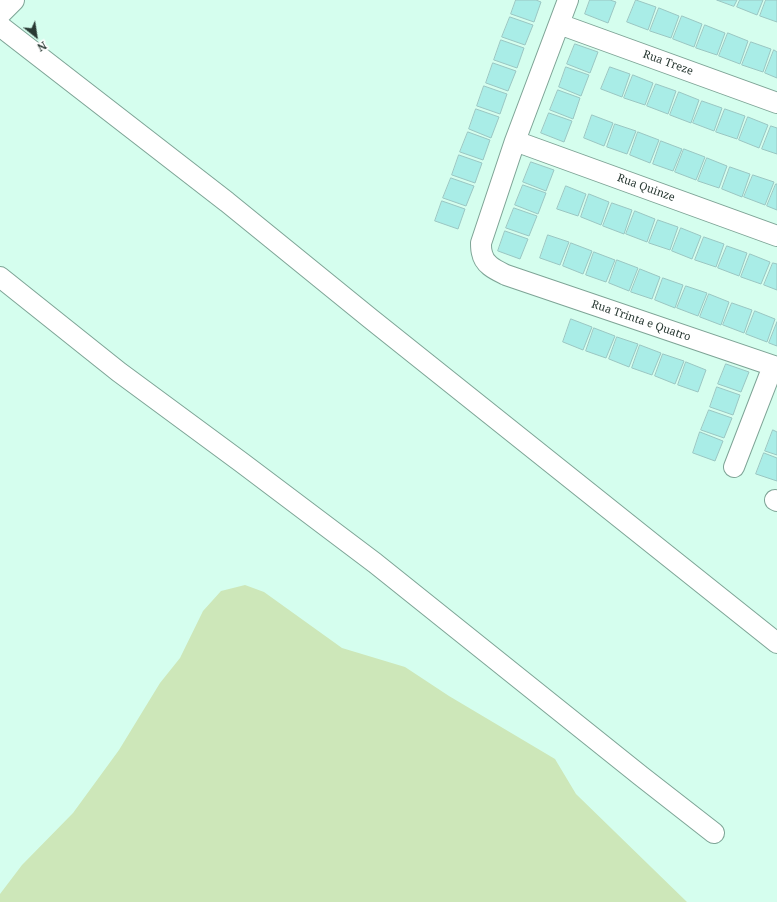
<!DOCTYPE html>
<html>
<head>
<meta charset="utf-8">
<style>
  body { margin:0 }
  #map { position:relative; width:777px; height:902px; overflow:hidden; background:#d5feee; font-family:"Noto Serif",serif }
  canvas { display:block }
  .north { position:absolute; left:16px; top:16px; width:40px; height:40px; -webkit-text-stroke:3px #fff; paint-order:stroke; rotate:150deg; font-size:11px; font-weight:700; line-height:16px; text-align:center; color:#293933 }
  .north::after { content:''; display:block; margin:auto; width:14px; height:18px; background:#293933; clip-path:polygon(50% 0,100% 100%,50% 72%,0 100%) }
</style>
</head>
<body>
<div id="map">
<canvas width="777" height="902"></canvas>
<div class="north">N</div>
</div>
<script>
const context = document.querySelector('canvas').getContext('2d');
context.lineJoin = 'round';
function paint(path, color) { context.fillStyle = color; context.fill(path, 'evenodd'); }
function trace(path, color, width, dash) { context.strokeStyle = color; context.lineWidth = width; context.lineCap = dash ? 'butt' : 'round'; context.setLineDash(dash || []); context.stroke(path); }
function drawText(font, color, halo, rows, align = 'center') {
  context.font = font + ' "Noto Serif",serif'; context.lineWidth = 3; context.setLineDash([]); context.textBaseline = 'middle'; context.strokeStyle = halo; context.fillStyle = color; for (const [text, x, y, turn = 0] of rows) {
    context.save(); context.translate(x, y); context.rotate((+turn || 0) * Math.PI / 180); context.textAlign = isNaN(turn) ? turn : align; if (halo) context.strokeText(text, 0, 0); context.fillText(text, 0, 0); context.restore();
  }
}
paint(new Path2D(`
  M245 585 264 592 342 648 405 667 449 696 555 759 576 794 687 902H0V894L22 865 73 813 119 750 160 683 180 658 203 611 221 591Z`), '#cde7b9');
const building = new Path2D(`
  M516 0H536L541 2 534 22 511 14Z
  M590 0H610L616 2 608 23 585 14Z
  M636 0 656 7 648 30 627 22Z
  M717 0H737L734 6Z
  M740 0H763L757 15 737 7Z
  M766 0H777V22L760 16Z
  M659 8 679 16 671 38 650 31Z
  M682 16 702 24 694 47 673 39Z
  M510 17 533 25 525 45 502 37Z
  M705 25 725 33 717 55 696 48Z
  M728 33 748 41 740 64 719 56Z
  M501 40 524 48 517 68 494 60Z
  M751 42 771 49 763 72 742 65Z
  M575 44 598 52 590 73 567 64Z
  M774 50 777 52V78L765 73Z
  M493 63 516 71 508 91 486 83Z
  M566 67 589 75 581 96 559 87Z
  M610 67 630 74 622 97 601 89Z
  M633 75 653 83 645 105 624 98Z
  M656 84 676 91 668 114 647 106Z
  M484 86 507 94 500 114 477 106Z
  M558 90 580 98 573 119 550 110Z
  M679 92 699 100 691 123 670 115Z
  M702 101 722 108 714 131 693 123Z
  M476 109 499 117 491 138 469 129Z
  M725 109 745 116 737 139 716 132Z
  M549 113 572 121 564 142 541 133Z
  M592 115 613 123 604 146 584 138Z
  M748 117 768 125 759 148 739 140Z
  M615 124 636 131 627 154 607 147Z
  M771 126 777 128V154L762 149Z
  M468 132 490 140 483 160 460 152Z
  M638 132 659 140 650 163 630 155Z
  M661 141 682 149 673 171 653 164Z
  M684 149 705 157 696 180 675 172Z
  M459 155 482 163 475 183 452 175Z
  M707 158 727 166 719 188 698 181Z
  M531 162 554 170 546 191 523 182Z
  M730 167 750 174 742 197 722 189Z
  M753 175 774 182 765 205 744 197Z
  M451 178 474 186 466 206 443 198Z
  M776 184H777V210L767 206Z
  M523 185 546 193 538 214 515 205Z
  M566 186 586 194 578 216 557 209Z
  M589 194 609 202 601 225 581 217Z
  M442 201 465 209 458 229 435 221Z
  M612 203 632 210 624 234 603 226Z
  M514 208 537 216 529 236 506 228Z
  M635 211 655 219 647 242 626 234Z
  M658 220 678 227 670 250 649 243Z
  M681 228 701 236 692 259 672 251Z
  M505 231 528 239 520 259 498 251Z
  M548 235 569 242 560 265 540 258Z
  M704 237 724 244 716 267 695 260Z
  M571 243 592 251 583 274 563 266Z
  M727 246 747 253 739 276 718 268Z
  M594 252 615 260 606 282 586 275Z
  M750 254 770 262 761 284 741 277Z
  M617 260 638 268 629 291 609 283Z
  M773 263 777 264V290L764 285Z
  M640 269 660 277 652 299 631 292Z
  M663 278 683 285 675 308 655 300Z
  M686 286 707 293 698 316 677 308Z
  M709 294 729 302 721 325 700 317Z
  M732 303 752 310 744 333 723 325Z
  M755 311 775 319 767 342 746 334Z
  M571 319 592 327 583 350 563 342Z
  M777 322V346L769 343Z
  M594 328 615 336 606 358 586 351Z
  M617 337 638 344 629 367 609 359Z
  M640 345 661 353 652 375 632 368Z
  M663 354 684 361 675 384 655 376Z
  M686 362 706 370 698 392 678 385Z
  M726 364 749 372 741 392 718 384Z
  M717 387 740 395 733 415 710 407Z
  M709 410 732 418 724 438 701 430Z
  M773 430 777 432V455L765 451Z
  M700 432 723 441 715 461 693 453Z
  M764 453 777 458V481L756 474Z`);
paint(building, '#a9ede7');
trace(building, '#9ac6c2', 1);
const minor = new Path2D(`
  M568 0 515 141 481 243C481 246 481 250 482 253 484 265 496 270 506 275L777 367
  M559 24 777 103
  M0 26 227 202 371 319 777 643
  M515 141 777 236
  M0 277 119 372 241 462 375 563 641 776 714 833
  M734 467 773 366
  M775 500 777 501`);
const major = new Path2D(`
  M0 13 13 0`);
trace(minor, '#7ea496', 22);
trace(major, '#7ea496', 24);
trace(minor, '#fff', 20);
trace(major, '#fff', 22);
drawText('11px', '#293933', '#fff', [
  ["Rua Treze",668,63,20],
  ["Rua Quinze",646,188,20],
  ["Rua Trinta e Quatro",641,321,19]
]);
</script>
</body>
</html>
